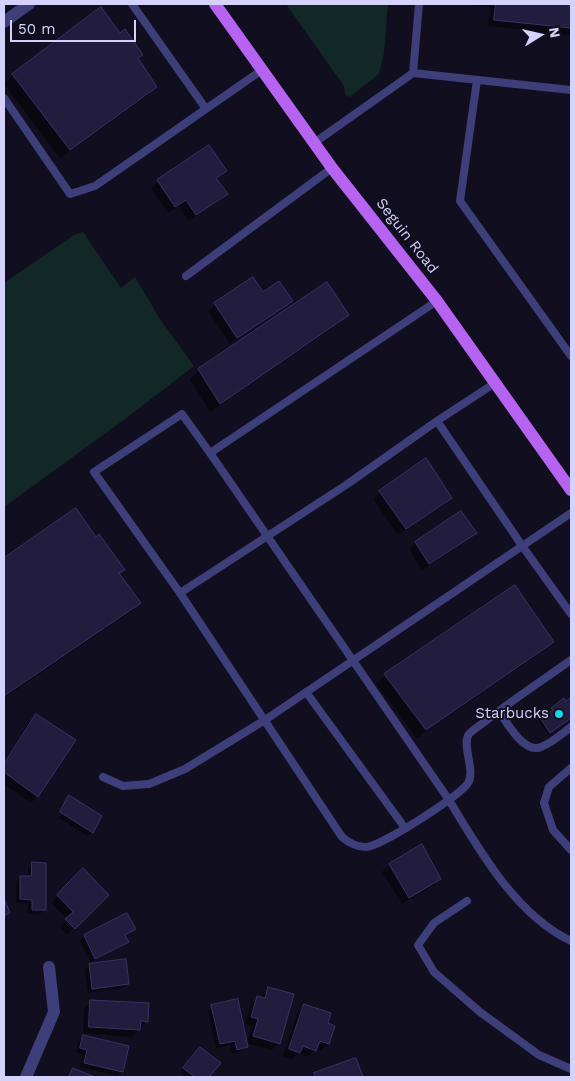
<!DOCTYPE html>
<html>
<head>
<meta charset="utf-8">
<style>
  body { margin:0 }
  #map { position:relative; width:575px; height:1081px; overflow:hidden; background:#110f1f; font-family:"Work Sans",sans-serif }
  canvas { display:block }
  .frame { position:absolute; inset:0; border:5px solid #d4d1fb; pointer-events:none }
  .north { position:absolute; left:515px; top:10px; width:50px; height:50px; -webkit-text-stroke:4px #110f1f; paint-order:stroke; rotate:80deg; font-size:14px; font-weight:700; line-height:20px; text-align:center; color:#d4d1fb }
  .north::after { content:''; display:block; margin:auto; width:18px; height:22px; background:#d4d1fb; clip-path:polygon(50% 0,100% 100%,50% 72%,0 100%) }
  .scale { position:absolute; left:10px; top:20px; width:126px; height:22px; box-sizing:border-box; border:2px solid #d4d1fb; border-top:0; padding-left:6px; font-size:15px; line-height:18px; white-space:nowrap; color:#d4d1fb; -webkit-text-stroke:4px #110f1f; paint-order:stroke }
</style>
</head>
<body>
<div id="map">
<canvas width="575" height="1081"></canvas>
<div class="frame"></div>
<div class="north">N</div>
<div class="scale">50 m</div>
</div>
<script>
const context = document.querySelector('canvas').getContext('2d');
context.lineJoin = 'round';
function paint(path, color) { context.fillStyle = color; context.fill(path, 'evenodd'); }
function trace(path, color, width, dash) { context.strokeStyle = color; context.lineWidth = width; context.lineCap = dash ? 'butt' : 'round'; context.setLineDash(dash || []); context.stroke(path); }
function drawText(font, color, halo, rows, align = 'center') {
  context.font = font + ' "Work Sans",sans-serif'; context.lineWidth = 4; context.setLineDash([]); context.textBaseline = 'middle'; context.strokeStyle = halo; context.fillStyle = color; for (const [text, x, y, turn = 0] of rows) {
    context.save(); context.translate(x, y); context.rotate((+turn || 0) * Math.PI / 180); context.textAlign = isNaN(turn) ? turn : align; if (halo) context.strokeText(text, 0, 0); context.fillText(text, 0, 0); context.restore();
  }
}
paint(new Path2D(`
  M286 4H388L384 53 379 74 350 97 345 95 344 86Z
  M83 232 121 288 135 277 160 319 194 366 125 419 4 507V283L74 235Z`), '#122827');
paint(new Path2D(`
  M457 4H571V35L488 26 490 7Z
  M137 59 156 87 147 96 60 158 4 84 13 75Z
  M225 171 216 179 226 194 220 200 188 221 179 206 168 213 151 188 158 181Z
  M263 294 291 300 284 307 230 344 208 311 215 304Z
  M347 315 338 324 210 412 190 379 199 370Z
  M380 492 451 497 444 504 398 535 373 499Z
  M75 510 95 539 123 570 119 574 140 603 131 612 4 698V559Z
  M461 513 475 532 468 539 422 570 409 550 416 543Z
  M552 642 543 651 417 738 376 684 385 675Z
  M571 699V717L548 734 539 721 551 712 550 711 552 709Z
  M36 716 38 796 31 803 4 784V762L29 722Z
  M70 797 92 832 88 836 59 818 68 800H66Z
  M421 846 440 879 433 886 402 904 382 872 389 865Z
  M32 863 44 910 40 914H28V904L16 903V882L21 877 28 878V868Z
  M83 870 107 895 67 935 60 927 67 919 51 903Z
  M127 915 134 929 125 936 127 941 123 946 91 962 80 941 84 936Z
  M89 966 127 984 123 988 88 993 85 970Z
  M269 988 279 1043 272 1050 247 1043 252 1026 245 1024 251 1004 258 997 261 998 262 995Z
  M91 1001 147 1021 132 1037 83 1033 84 1008Z
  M305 1005 326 1024 328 1043 321 1050 316 1048 308 1057 298 1053 292 1060 283 1056 298 1012Z
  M212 1006 247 1046 242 1051 232 1053 230 1045 216 1048 208 1011Z
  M84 1036 128 1047 122 1072 117 1076 80 1067 83 1054 76 1052 79 1040Z
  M195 1053 219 1063 208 1077H185L180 1073Z
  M355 1059 361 1077H312L315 1074Z
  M73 1070 91 1077H67Z`), '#0007');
const building = new Path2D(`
  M496 4H571V28L494 20Z
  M101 7 120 33 125 29 143 55 138 58 157 87 70 150 12 74Z
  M209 145 227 171 216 178 228 194 196 215 186 200 175 207 157 180Z
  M253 277 263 292 279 281 293 301 237 338 214 303Z
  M327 282 349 315 220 404 198 369Z
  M426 458 452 498 406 529 379 491Z
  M76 508 96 537 99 534 125 570 119 573 141 603 4 696V558Z
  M461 511 477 533 429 564 415 542Z
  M515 585 554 642 426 730 384 674Z
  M571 697V718L550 733 540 718 553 710 551 708 564 698 566 701Z
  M36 714 76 740 38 797 4 772V764Z
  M69 795 102 816 93 833 60 812Z
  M422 844 441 879 409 898 389 864Z
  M32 862 46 863V910H32V900L20 899V876H31Z
  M83 868 109 895 75 929 65 919 73 912 57 895Z
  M4 898 10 913 4 916Z
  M127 913 136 929 125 935 129 942 95 959 84 935Z
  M126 959 129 984 92 989 89 964Z
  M268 987 294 994 280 1044 253 1036 258 1019 251 1017 257 996 265 998Z
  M238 999 248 1047 237 1050 235 1041 220 1044 211 1005Z
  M90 1000 149 1003 148 1022 141 1021 140 1030 89 1027Z
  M304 1004 331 1013 328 1023 335 1026 329 1044 320 1041 316 1051 303 1046 300 1053 289 1049Z
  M83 1035 129 1046 123 1072 84 1063 87 1050 80 1048Z
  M200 1047 221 1063 209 1077H195L183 1068Z
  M356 1058 363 1077H315L314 1073Z
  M73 1068 95 1077H69Z`);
paint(building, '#221d3e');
trace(building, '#393168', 1);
trace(new Path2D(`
  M132 4 206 109
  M413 73 419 4
  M477 80 460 201 571 356
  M4 98 70 194 95 186 262 70
  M314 143 413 73 571 90
  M186 276 332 168
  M437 301 210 453 182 414 94 472 180 593 342 837C349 843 356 847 366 847 380 847 460 796 468 783 476 770 461 745 469 734 474 729 482 724 487 720 514 699 543 680 571 660
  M437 421 523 547 571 614
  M210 453 449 800C479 850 516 915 571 941
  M180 593 346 485 437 421 495 383
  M306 692 405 828
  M499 711C507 723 524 754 541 747 552 743 562 734 571 727
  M571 768 549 787 544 803 553 830 571 850
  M103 777 123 786 149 784 185 769 265 720 571 513
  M467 901 434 923 418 945 434 972 480 1012 539 1055 571 1069`), '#3e3e7a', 8);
trace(new Path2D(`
  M4 22 29 4
  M26 1077 54 1012 49 967`), '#3e3e7a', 12);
trace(new Path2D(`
  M215 4 332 168 437 301 571 490`), '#b563f0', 12);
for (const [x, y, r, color] of [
  [559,714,5,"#16d6e2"]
]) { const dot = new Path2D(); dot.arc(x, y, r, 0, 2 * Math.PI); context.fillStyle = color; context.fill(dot); trace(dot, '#110f1f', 2); }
drawText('15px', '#d4d1fb', '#110f1f', [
  ["Seguin Road",407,236,52]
]);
drawText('15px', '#d4d1fb', '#110f1f', [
  ["Starbucks",549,714]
], 'right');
</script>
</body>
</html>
